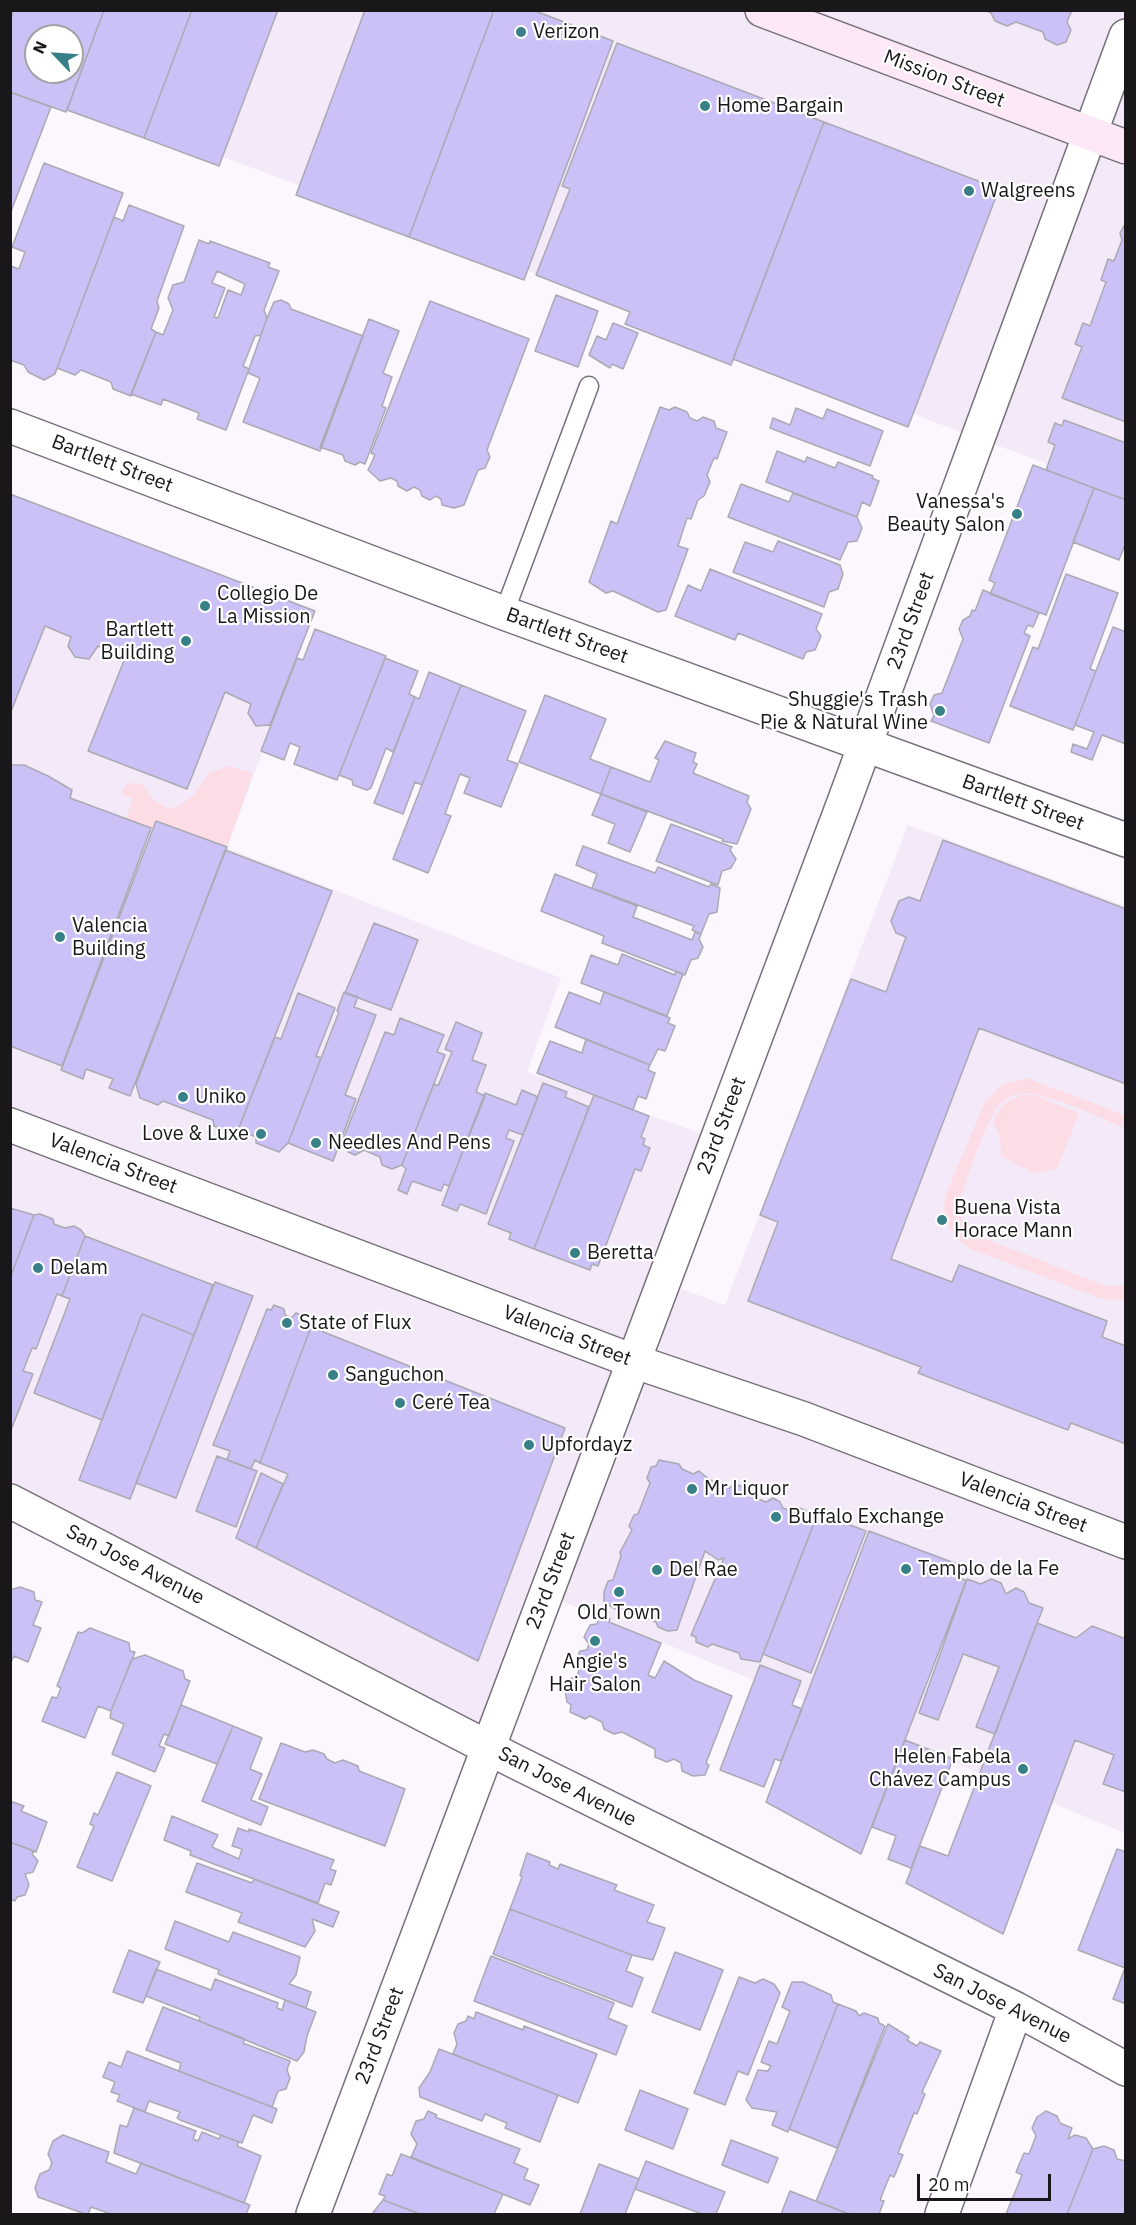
<!DOCTYPE html>
<html>
<head>
<meta charset="utf-8">
<style>
  body { margin:0 }
  #map { position:relative; width:1136px; height:2225px; overflow:hidden; background:#fcf6ff; font-family:"IBM Plex Sans",sans-serif }
  canvas { display:block }
  .frame { position:absolute; inset:0; border:12px solid #19171a; pointer-events:none }
  .north { position:absolute; left:24px; top:24px; width:60px; height:60px; box-sizing:border-box; background:#fff; border:2px solid #a3a2a3; border-radius:50%; rotate:295deg; font-size:16px; font-weight:700; line-height:24px; text-align:center; color:#19171a }
  .north::after { content:''; display:block; margin:auto; width:21px; height:27px; background:#388087; clip-path:polygon(50% 0,100% 100%,50% 72%,0 100%) }
  .scale { position:absolute; left:917px; top:2174px; width:134px; height:27px; box-sizing:border-box; border:3px solid #19171a; border-top:0; padding-left:8px; font-size:18px; line-height:21px; white-space:nowrap; color:#19171a; -webkit-text-stroke:4px #fff; paint-order:stroke }
</style>
</head>
<body>
<div id="map">
<canvas width="1136" height="2225"></canvas>
<div class="frame"></div>
<div class="north">N</div>
<div class="scale">20 m</div>
</div>
<script>
const context = document.querySelector('canvas').getContext('2d');
context.lineJoin = 'round';
function paint(path, color) { context.fillStyle = color; context.fill(path, 'evenodd'); }
function trace(path, color, width, dash) { context.strokeStyle = color; context.lineWidth = width; context.lineCap = dash ? 'butt' : 'round'; context.setLineDash(dash || []); context.stroke(path); }
function drawText(font, color, halo, rows, align = 'center') {
  context.font = font + ' "IBM Plex Sans",sans-serif'; context.lineWidth = 4.5; context.setLineDash([]); context.textBaseline = 'middle'; context.strokeStyle = halo; context.fillStyle = color; for (const [text, x, y, turn = 0] of rows) {
    context.save(); context.translate(x, y); context.rotate((+turn || 0) * Math.PI / 180); context.textAlign = isNaN(turn) ? turn : align; if (halo) context.strokeText(text, 0, 0); context.fillText(text, 0, 0); context.restore();
  }
}
paint(new Path2D(`
  M10 11H1125V493L11 78ZM36 36H72V72H36Z
  M10 495 315 611 227 847 219 845 561 978 527 1072 714 1138 660 1281 725 1305 908 825 1125 906V1833L547 1595 489 1748 11 1501Z`), '#f3e9f8');
paint(new Path2D(`
  M229 766 253 773 227 847 156 821 153 829 126 819 132 799 121 794 127 783 142 784 154 801 168 808 177 807 192 797 209 773Z
  M1026 1078 1125 1115V1128C1102 1119 1039 1088 1017 1094 1010 1096 1003 1100 998 1106 988 1118 959 1194 960 1209 960 1220 967 1229 976 1235L1106 1286H1125V1300L1102 1299 971 1249C951 1237 940 1218 946 1194L985 1102 1002 1085Z
  M1021 1095H1033L1079 1113 1057 1169 1033 1173 1001 1156 1000 1137 993 1122 1003 1104Z`), '#fcdde5');
const building = new Path2D(`
  M14 10H104L66 112 10 92V19ZM36 36H72V72H36Z
  M104 10H192L144 138 67 110Z
  M192 10H278L219 166 144 138Z
  M365 10H494L409 237 296 195Z
  M494 10H533L613 41 524 280 409 237Z
  M985 10H1072L1067 22 1071 30 1066 42 1057 45 1045 39 1043 32 1016 22 1007 26 995 21 991 13Z
  M617 43 824 122 731 365 625 324 630 312 536 275 570 189 562 186Z
  M10 92 51 107 10 214Z
  M824 122 999 189 908 427 733 359Z
  M44 163 123 193 57 368 55 374 44 380 28 372 24 365 10 360V266L19 269 25 252 12 247Z
  M129 205 184 226 157 301 159 308 151 329 156 332 131 396 113 389 111 382 81 370 75 375 57 368 114 217 123 221Z
  M1125 224 1126 223V422L1062 398 1082 347 1075 344 1083 323 1090 326 1106 282 1101 280 1108 259 1114 261 1122 240 1120 233Z
  M199 240 209 244 210 241 270 263 268 267 279 271 264 310 267 318 261 335 255 336 243 366 249 369 226 430 197 419 199 413 163 399 161 405 131 394 156 332 163 335 173 310 168 298 173 285 184 282ZM217 271 245 284 241 295 228 290 218 318 214 317 225 288 212 283Z
  M556 295 598 311 578 367 535 351Z
  M281 300 289 304 291 309 363 336 320 451 243 422 260 378 248 373 249 369 267 318 274 302Z
  M430 301 529 339 487 450 490 457 485 468 478 470 464 505 454 508 442 505 441 499 436 496 430 500 422 496 420 490 414 487 407 491 398 486 397 481 391 478 380 481 368 470 375 455 371 453Z
  M369 319 399 331 383 373 392 377 382 406 386 408 365 464 360 462 355 465 345 461 343 455 320 447Z
  M613 323 638 333 623 369 612 364 610 368 589 355 597 336 606 340Z
  M660 407 669 410 675 407 687 412 690 418 697 421 703 417 714 421 716 428 727 432 717 459 714 458 707 475 710 482 704 496 698 500 691 519 687 518 678 546 688 549 666 610 658 612 613 591 606 593 589 582 611 521 617 524Z
  M796 408 823 419 827 409 883 431 870 466 770 428 773 418 790 425Z
  M1064 420 1126 443V500L1046 470 1055 445 1048 442 1055 423 1062 426Z
  M777 451 805 462 807 457 835 468 838 462 873 476 872 478 879 481 870 506 862 502 857 517 766 482Z
  M1033 465 1094 488 1046 615 990 594 995 583 989 580Z
  M741 484 789 502 793 493 857 517 862 528 857 541 848 542 840 560 728 517Z
  M1094 488 1126 500V542L1119 560 1073 542Z
  M10 494 315 611 270 725 256 726 248 713 251 704 225 692 187 789 88 751 125 658 98 646 89 659 75 657 68 646 71 637 45 626 10 714Z
  M778 541 840 565 843 574 838 589 829 592 824 607 733 572 745 542 773 552Z
  M710 569 822 614 816 629 821 636 815 650 806 652 803 659 738 633 735 640 675 616 688 585 701 591Z
  M1066 574 1118 593 1090 669 1096 671 1073 730 1010 706 1033 647 1038 649Z
  M983 590 1039 613 1033 627 1028 625 1024 633 1030 636 989 743 931 721 934 716 930 704 934 695 942 693 963 639 959 629 963 620 970 616 972 610 975 611Z
  M1113 627 1126 632V744L1102 735 1092 760 1071 752 1073 744 1087 749 1094 732 1075 725Z
  M315 629 386 656 337 780 294 764 300 747 290 743 284 760 261 751 297 658 303 660Z
  M385 658 418 671 409 694 415 697 393 752 386 748 371 788 367 790 353 785 352 780 339 775Z
  M429 672 461 685 422 785 415 782 403 814 374 803 415 697 419 699Z
  M461 685 526 711 507 760 518 764 501 807 464 793 470 778 460 774 445 814 451 816 428 873 393 859Z
  M545 695 606 719 590 759 611 767 601 794 519 762Z
  M665 741 696 753 693 762 697 764 693 773 749 796 747 802 751 809 737 844 722 841 723 839 601 794 611 767 650 782 659 760 655 758Z
  M10 765H24L48 776 72 790 70 798 151 828 62 1066 10 1046Z
  M601 794 647 812 630 852 608 843 615 824 592 815Z
  M156 821 227 847 130 1096 109 1088 113 1079 86 1069 83 1079 61 1070Z
  M671 824 732 847 730 850 736 859 731 868 722 871 718 885 656 861Z
  M943 840 1126 909V1084L979 1028 891 1259 952 1282 959 1265 1107 1321 1102 1337 1126 1346V1444L1071 1423 1068 1430 918 1373 921 1367 748 1301 778 1222 760 1215 851 979 886 992 906 937 896 933 891 921 899 901 909 897 920 901Z
  M583 846 655 873 658 867 709 887 711 884 720 888 717 912 709 914 701 934 692 930 694 926 592 888 597 874 576 865Z
  M225 850 332 891 238 1130 231 1133 214 1126 213 1120 163 1101 158 1105 140 1098 136 1084Z
  M555 874 637 906 633 917 692 940 695 932 701 934 699 939 703 947 698 958 691 960 685 975 602 943 604 936 541 911Z
  M374 923 418 940 391 1010 345 993Z
  M622 954 675 975 676 971 683 974 667 1016 581 983 591 955 618 965Z
  M344 992 358 997 354 1007 376 1015 345 1095 356 1099 333 1161 288 1143 339 1012 337 1011Z
  M569 992 600 1004 604 992 670 1018 668 1023 675 1026 665 1051 658 1049 650 1065 555 1027Z
  M298 993 335 1008 316 1056 321 1058 288 1143 279 1152 256 1143V1137L238 1130 275 1037 281 1039Z
  M400 1018 444 1035 437 1052 445 1055 402 1165 392 1169 382 1165 380 1157 364 1150 355 1155 348 1152 346 1143 342 1142 385 1032 394 1035Z
  M456 1022 482 1033 472 1060 486 1065 476 1092 485 1096 449 1186 444 1184 441 1191 412 1181 407 1194 398 1190 406 1169 402 1165 434 1084 438 1086 452 1052 445 1049Z
  M586 1039 650 1065 648 1070 655 1073 646 1099 638 1096 633 1110 537 1073 550 1041 582 1053Z
  M543 1083 567 1092 565 1097 589 1107 534 1249 509 1239 511 1233 488 1224Z
  M522 1090 538 1097 523 1135 509 1130 506 1138 514 1141 486 1214 460 1204 457 1211 442 1205 485 1093 516 1105Z
  M594 1095 649 1116 641 1137 645 1139 643 1145 650 1148 641 1171 635 1169 598 1266 592 1264 590 1270 534 1249Z
  M10 1208 34 1215 10 1278Z
  M40 1214 53 1219 54 1224 65 1228 74 1226 81 1230 85 1236 62 1296 57 1294 36 1349 32 1348 23 1371 33 1374 11 1430 10 1278 34 1215Z
  M85 1236 213 1285 194 1335 142 1314 102 1420 34 1393 70 1299 62 1296Z
  M215 1282 253 1296 176 1498 136 1483Z
  M274 1305 284 1309 285 1315 291 1318 296 1313 304 1316 311 1327 260 1463 255 1460 251 1469 227 1460 230 1451 213 1445 267 1309 271 1310Z
  M142 1314 194 1335 130 1499 79 1480Z
  M311 1327 565 1428 478 1661 256 1548 288 1474 260 1463Z
  M217 1456 257 1471 236 1527 196 1511Z
  M659 1460 679 1464 682 1469 693 1474 699 1471 710 1480 729 1488 736 1484 745 1488 748 1495 766 1502 773 1498 780 1502 783 1508 793 1512 800 1508 809 1512 810 1519 815 1521 760 1662 741 1659 739 1653 712 1644 708 1647 696 1642V1637L691 1635 724 1558 718 1560 705 1551 677 1630 668 1631 658 1627 656 1622 629 1611 625 1615 604 1602V1592L608 1581 613 1580 621 1556 620 1552 632 1530 629 1526 634 1515 638 1514 650 1483 647 1478 651 1467 656 1466Z
  M261 1473 283 1484 256 1548 236 1538Z
  M818 1513 866 1531 811 1673 763 1654Z
  M869 1531 965 1567 961 1578 966 1581 861 1854 766 1802Z
  M967 1579 981 1584 991 1579 1001 1583 1006 1594 1016 1588 1024 1592 1029 1603 1043 1608 995 1734 976 1727 999 1667 963 1654 938 1720 919 1713Z
  M20 1587 34 1592 35 1600 42 1602 33 1625 41 1628 28 1662 14 1656 10 1664V1590Z
  M600 1615 610 1619 609 1622 661 1643 648 1675 655 1678 664 1661 694 1680 732 1696 706 1763 709 1765 705 1775 693 1776 682 1771 681 1763 674 1759 667 1762 655 1757V1749L622 1732 614 1734 604 1729 602 1722 590 1716 585 1719 570 1712 571 1705 567 1702 565 1690 569 1679 576 1677 579 1671 574 1664 580 1651 587 1650 589 1644 584 1637 590 1625 597 1624Z
  M1037 1623 1076 1638 1092 1626 1126 1639V1792L1103 1784 1114 1755 1075 1740 1003 1934 906 1883 920 1846 948 1856Z
  M90 1628 129 1643 130 1651 135 1652 111 1711 98 1706 85 1738 42 1721 52 1697 57 1698 61 1688 57 1686 78 1632 82 1633Z
  M145 1655 183 1671 185 1679 190 1681 169 1736 164 1734 159 1746 165 1748 155 1772 112 1754 124 1724 110 1718 111 1711 132 1659Z
  M760 1665 801 1681 792 1705 802 1709 781 1761 775 1759 764 1787 720 1770Z
  M181 1705 233 1726 217 1764 165 1744Z
  M233 1726 262 1738 250 1769 262 1774 251 1800 268 1807 261 1825 202 1801Z
  M905 1740 953 1759 911 1868 888 1859 896 1836 872 1827Z
  M281 1743 305 1752 313 1750 324 1754 327 1759 335 1763 343 1760 358 1766 359 1771 405 1789 385 1846 259 1799Z
  M117 1772 151 1786 112 1881 77 1867 94 1826 90 1824 94 1813 98 1815Z
  M10 1801 24 1806 21 1811 47 1822 36 1852 10 1842Z
  M172 1816 218 1835 212 1847 239 1859 242 1849 232 1846 238 1828 249 1832V1829L334 1860 330 1869 336 1871 331 1885 325 1883 318 1903 190 1855 191 1851 164 1840Z
  M10 1842 34 1851 32 1854 38 1861 33 1872 25 1874 29 1885 25 1895 17 1897 15 1901 10 1899Z
  M1117 1849 1126 1852 1125 1968 1078 1950Z
  M527 1853 550 1862 549 1865 558 1869 560 1864 617 1885 614 1890 654 1905 647 1922 665 1928 653 1960 632 1955 510 1909 522 1877 520 1875Z
  M197 1863 252 1883 254 1879 339 1912 333 1927 312 1919 315 1931 305 1947 238 1922 242 1913 186 1892Z
  M510 1909 632 1955 626 1971 643 1978 632 2007 493 1954Z
  M175 1921 229 1942 233 1932 300 1957 296 1975 289 1984 311 1992 306 2008 218 1974 219 1970 165 1949Z
  M129 1950 160 1962 143 2003 113 1992Z
  M675 1952 723 1970 700 2030 652 2012Z
  M491 1956 614 2003 608 2018 627 2026 616 2055 474 2001Z
  M1125 1968H1126V2004L1113 1999Z
  M156 1969 211 1990 215 1979 278 2003 277 2008 282 2010 285 2000 316 2012 307 2036 304 2052 297 2061 199 2021 200 2017 146 1996Z
  M739 1977 755 1983 763 1979 774 1984 780 1993 748 2075 738 2071 725 2105 694 2093Z
  M792 1982H803L831 1995 833 2002 838 2004 788 2132 772 2125 777 2112 752 2108 746 2100 758 2070 768 2071 771 2066 761 2062 769 2041 777 2044 790 2011 782 2007Z
  M838 2004 856 2011 859 2016 864 2013 878 2018 879 2023 885 2026 837 2148 789 2129Z
  M163 2007 245 2039 243 2043 290 2061 287 2070 290 2078 286 2089 278 2091 272 2107 179 2071 181 2063 146 2050Z
  M476 2012 523 2030 524 2026 597 2054 578 2103 453 2054 457 2044 454 2033 458 2024 466 2021 468 2016 474 2019Z
  M888 2024 909 2037 907 2040 917 2046 920 2042 941 2051 922 2092 925 2094 917 2114 914 2113 898 2153 903 2155 894 2177 890 2175 880 2200 884 2201 879 2214H849L816 2201Z
  M439 2049 558 2095 540 2142 505 2128 507 2123 485 2114 482 2121 420 2097 419 2088 430 2072Z
  M127 2051 277 2109 272 2123 253 2115 242 2143 180 2120 177 2118 180 2112 149 2101 145 2112 117 2101 120 2095 111 2092 115 2082 103 2077 109 2062 121 2067Z
  M640 2090 688 2109 673 2149 625 2130Z
  M134 2108 196 2131 193 2139 198 2141 202 2132 219 2139 221 2135 239 2142 237 2146 261 2156 244 2203 114 2153 120 2125 127 2127Z
  M428 2111 437 2115 435 2117 520 2149 514 2163 528 2169 524 2179 539 2185 530 2205 411 2157 417 2144 411 2134 416 2121 424 2119Z
  M1046 2111 1057 2116 1060 2123 1072 2128 1068 2139 1075 2135 1086 2138 1093 2149 1067 2214H1006L1022 2175 1016 2172 1024 2153 1029 2154 1036 2136 1032 2128 1037 2117Z
  M63 2135 109 2152 106 2162 136 2174 141 2163 250 2205 246 2214H111L91 2207 88 2214H85L38 2197 35 2188 40 2174 49 2170 52 2163 48 2154 53 2141Z
  M731 2140 778 2158 768 2183 722 2165Z
  M1104 2146 1114 2150 1117 2159 1126 2161V2214H1067L1093 2149Z
  M401 2154 503 2194 494 2214H420L383 2200 385 2196 379 2194 387 2174 392 2176Z
  M646 2161 725 2192 716 2214H702L635 2189Z
  M599 2164 639 2179 625 2214H580Z
  M790 2191 846 2213 845 2214H781Z
  M383 2200 420 2214H372Z`);
paint(building, '#cbc1f7');
trace(building, '#aba9b2', 1.5);
const service = new Path2D(`
  M504 613 589 386`);
const minor = new Path2D(`
  M10 426 504 613 1126 840
  M10 1501 514 1761 1016 2009 1126 2069
  M313 2214 844 802 1126 36
  M942 2214 1016 2009`);
const tertiary = new Path2D(`
  M10 1125 633 1361 804 1419 1126 1542`);
const secondary = new Path2D(`
  M762 10 1126 147`);
trace(service, '#767078', 21);
trace(minor, '#767078', 36);
trace(tertiary, '#767078', 36);
trace(secondary, '#767078', 36);
trace(service, '#fff', 18);
trace(minor, '#fff', 33);
trace(tertiary, '#fff', 33);
trace(secondary, '#fce8f6', 33);
for (const [x, y, r, color] of [
  [521,32,6,"#388087"],
  [705,106,6,"#388087"],
  [969,191,6,"#388087"],
  [1017,514,6,"#388087"],
  [205,606,6,"#388087"],
  [186,641,6,"#388087"],
  [940,711,6,"#388087"],
  [60,937,6,"#388087"],
  [183,1097,6,"#388087"],
  [261,1134,6,"#388087"],
  [316,1143,6,"#388087"],
  [942,1220,6,"#388087"],
  [575,1253,6,"#388087"],
  [38,1268,6,"#388087"],
  [287,1323,6,"#388087"],
  [333,1375,6,"#388087"],
  [400,1403,6,"#388087"],
  [529,1445,6,"#388087"],
  [692,1489,6,"#388087"],
  [776,1517,6,"#388087"],
  [906,1569,6,"#388087"],
  [657,1570,6,"#388087"],
  [619,1592,6,"#388087"],
  [595,1641,6,"#388087"],
  [1023,1769,6,"#388087"]
]) { const dot = new Path2D(); dot.arc(x, y, r, 0, 2 * Math.PI); context.fillStyle = color; context.fill(dot); trace(dot, '#fff', 2); }
drawText('20px', '#19171a', '#fff', [
  ["Verizon",533,32],
  ["Home Bargain",717,106],
  ["Walgreens",981,191],
  ["Vanessa's",1005,502,"right"],
  ["Beauty Salon",1005,525,"right"],
  ["Collegio De",217,594],
  ["La Mission",217,617],
  ["Bartlett",174,630,"right"],
  ["Building",174,653,"right"],
  ["Shuggie's Trash",928,700,"right"],
  ["Pie & Natural Wine",928,723,"right"],
  ["Valencia",72,926],
  ["Building",72,949],
  ["Uniko",195,1097],
  ["Love & Luxe",249,1134,"right"],
  ["Needles And Pens",328,1143],
  ["Buena Vista",954,1208],
  ["Horace Mann",954,1231],
  ["Beretta",587,1253],
  ["Delam",50,1268],
  ["State of Flux",299,1323],
  ["Sanguchon",345,1375],
  ["Ceré Tea",412,1403],
  ["Upfordayz",541,1445],
  ["Mr Liquor",704,1489],
  ["Buffalo Exchange",788,1517],
  ["Templo de la Fe",918,1569],
  ["Del Rae",669,1570],
  ["Old Town",619,1613,"center"],
  ["Angie's",595,1662,"center"],
  ["Hair Salon",595,1685,"center"],
  ["Helen Fabela",1011,1757,"right"],
  ["Chávez Campus",1011,1780,"right"]
], 'left');
drawText('20px', '#19171a', '#fff', [
  ["Mission Street",944,79,21],
  ["Bartlett Street",112,464,21],
  ["23rd Street",911,621,-70],
  ["Bartlett Street",567,636,20],
  ["Bartlett Street",1023,803,20],
  ["23rd Street",722,1126,-69],
  ["Valencia Street",113,1164,21],
  ["Valencia Street",567,1336,21],
  ["Valencia Street",1023,1503,21],
  ["San Jose Avenue",135,1565,27],
  ["23rd Street",551,1581,-69],
  ["San Jose Avenue",567,1787,27],
  ["San Jose Avenue",1002,2004,27],
  ["23rd Street",380,2036,-69]
]);
</script>
</body>
</html>
